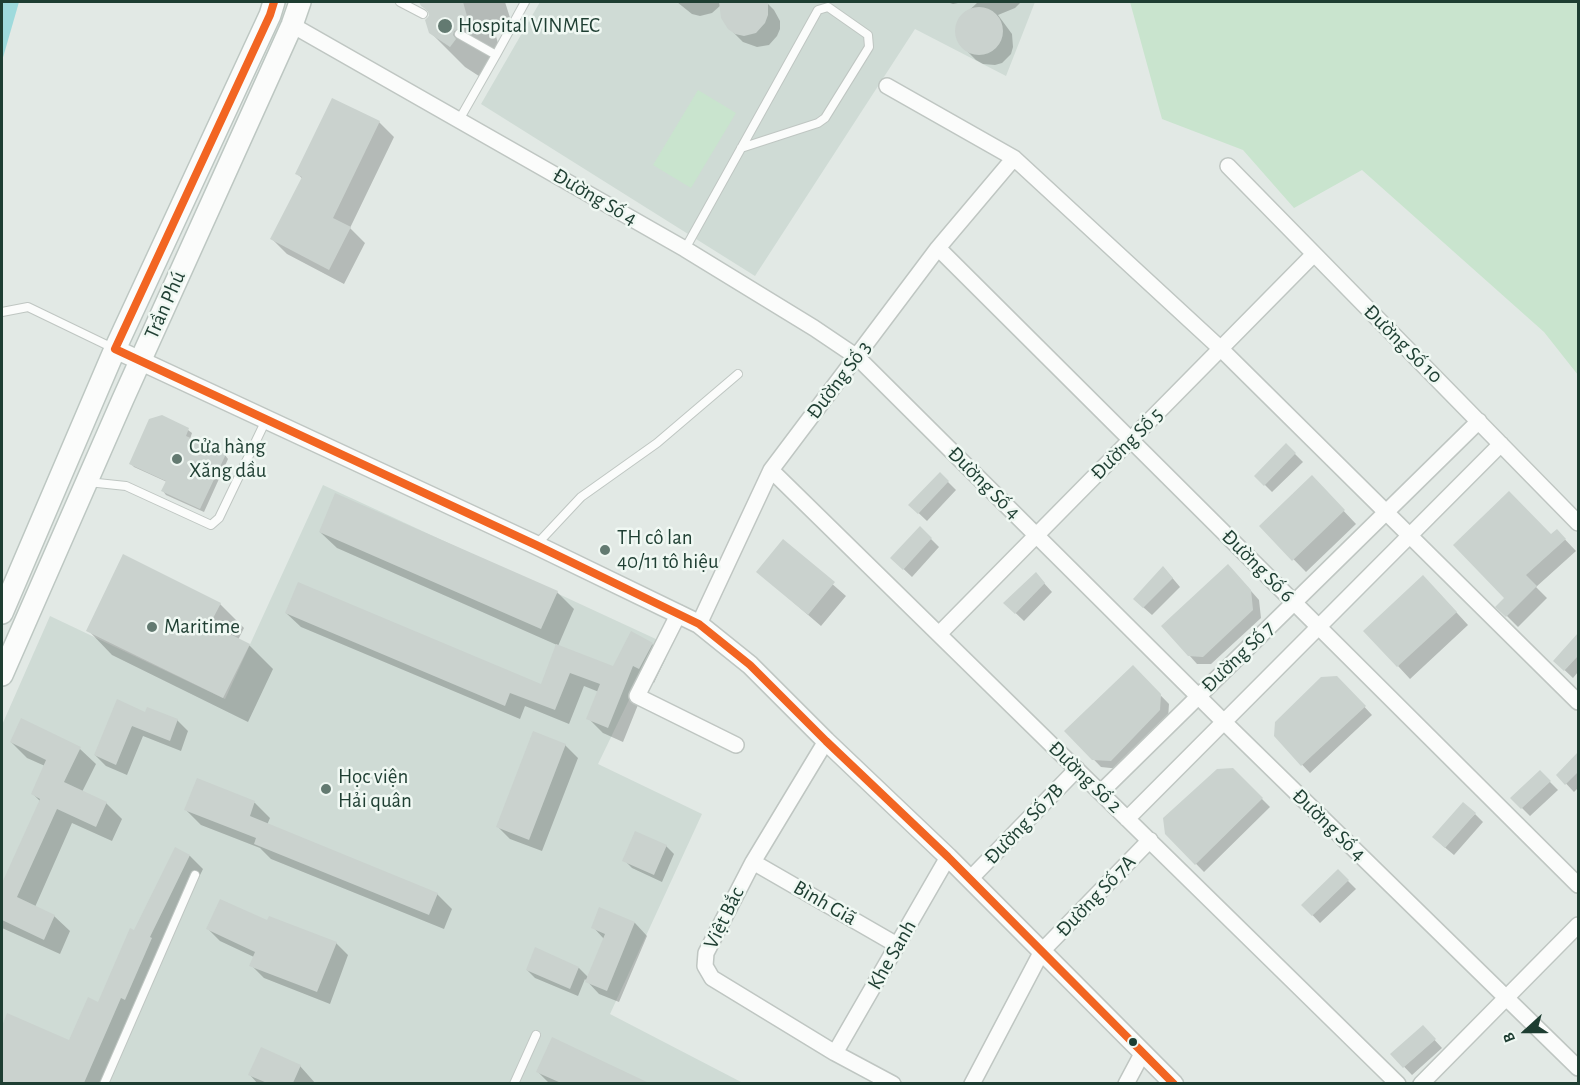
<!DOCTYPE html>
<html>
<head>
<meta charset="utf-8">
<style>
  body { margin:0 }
  #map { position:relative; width:1580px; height:1085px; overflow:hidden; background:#e2e9e5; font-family:"Alegreya Sans",sans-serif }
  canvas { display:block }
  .frame { position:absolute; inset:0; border:3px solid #1e3e32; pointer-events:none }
  .north { position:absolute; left:1496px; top:1001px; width:60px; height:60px; -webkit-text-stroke:4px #f0f8f3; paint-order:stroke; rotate:249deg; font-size:16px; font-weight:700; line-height:24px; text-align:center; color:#1e3e32 }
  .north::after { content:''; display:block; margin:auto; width:21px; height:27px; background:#1e3e32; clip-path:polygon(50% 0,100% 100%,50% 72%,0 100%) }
</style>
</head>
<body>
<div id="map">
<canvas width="1580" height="1085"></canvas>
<div class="frame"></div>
<div class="north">B</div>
</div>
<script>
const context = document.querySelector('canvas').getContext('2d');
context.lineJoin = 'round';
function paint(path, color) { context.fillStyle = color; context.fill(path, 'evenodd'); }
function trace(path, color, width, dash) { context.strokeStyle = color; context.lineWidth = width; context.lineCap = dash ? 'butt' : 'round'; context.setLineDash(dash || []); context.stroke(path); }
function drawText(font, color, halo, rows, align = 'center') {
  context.font = font + ' "Alegreya Sans",sans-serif'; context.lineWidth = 5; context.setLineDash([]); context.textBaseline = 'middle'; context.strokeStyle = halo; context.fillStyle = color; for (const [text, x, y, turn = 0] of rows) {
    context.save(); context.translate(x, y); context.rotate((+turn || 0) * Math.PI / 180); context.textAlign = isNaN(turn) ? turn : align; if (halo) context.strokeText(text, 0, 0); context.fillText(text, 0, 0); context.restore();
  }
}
paint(new Path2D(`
  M540 2H1035L1006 76 915 29 755 276 481 104Z
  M323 485 658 640 598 764 702 814 610 1014 743 1083 2 1084V725L50 616 225 699Z`), '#cfdbd5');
paint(new Path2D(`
  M1130 2H1578V375L1544 332 1362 170 1294 208 1243 150 1162 119Z
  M698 90 736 113 691 188 653 165Z`), '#c9e4ce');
paint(new Path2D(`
  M2 2H19L2 61Z`), '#9edadc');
paint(new Path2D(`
  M421 2H505L512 24 494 29 501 54 496 63 488 64 485 80 465 67 430 32 427 20 430 14Z
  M677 2H766L774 10 780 21V29L777 36 769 45 757 47 743 42 730 29 721 5 712 13 700 16 692 14Z
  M947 2H963L953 4Z
  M978 2H1021L1015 8 998 15 1012 34 1013 47 1011 54 1002 63 995 65 983 64 976 60 964 48 958 38 957 30 961 18Z
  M379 122 394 137 350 228 365 243 344 284 287 254 272 239 303 179 297 174Z
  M162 417 188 430 192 433 190 439 225 455 228 459 204 512 166 495 163 491 167 482 134 467 130 463Z
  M1286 445 1303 462 1272 492 1256 476Z
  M940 474 956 490 927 521 910 505Z
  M1324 490 1356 524 1306 572 1261 526Z
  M920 528 939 547 912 577 892 558Z
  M1557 531 1576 551 1536 587 1547 598 1518 627 1498 607Z
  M320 532 557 592 574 609 558 646 614 668 652 644 666 658 654 683 648 680 623 742 603 733 588 718 599 692 584 686 569 724 525 706 520 719 301 627 286 613 542 686 557 645 337 548Z
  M783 541 846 596 821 626 758 572Z
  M1164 568 1180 587 1152 615 1143 607Z
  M1236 574 1259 600 1261 618 1211 664H1197L1189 655Z
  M1043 582 1052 592 1024 621 1005 603Z
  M1436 590 1468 625 1410 679 1398 666Z
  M220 604 244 628 238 640 249 645 273 669 248 722 112 655 88 630Z
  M1578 635V672L1573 678 1555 661Z
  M1133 667 1169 704 1168 719 1120 769 1101 767 1066 731Z
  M1345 686 1372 715 1310 773 1275 736Z
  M146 715 177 720 188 731 181 751 143 736 127 775 106 766 95 755Z
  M11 742 80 749 96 764 82 792 106 803 122 819 112 841 72 823 35 907 54 916 70 931 60 954 2 928V887L40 801 33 794 45 766 27 758Z
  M565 745 578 758 542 851 510 839 498 827Z
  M1578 755V788L1574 792 1558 775Z
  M1233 770 1270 807 1204 872 1166 833Z
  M1540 772 1558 790 1530 816 1512 798Z
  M197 780 255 803 270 818 267 825 437 894 452 909 444 929 271 859 260 848 201 825 186 810Z
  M1475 814 1483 822 1454 855 1442 845Z
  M666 846 674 854 662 882 632 868 624 860Z
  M175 849 190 856 203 869 163 951 102 1084H2V1030L8 1015 70 1042 99 1004Z
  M1338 871 1356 889 1320 923 1303 905Z
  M600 909 635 923 647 936 619 1002 599 994 585 979 578 996 535 978 527 970 579 968 589 978 604 939 593 927Z
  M268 922 336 943 348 955 330 1004 264 978 251 965 254 957 220 941 208 929Z
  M1430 1035 1442 1048 1412 1075 1392 1054Z
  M300 1066 316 1084H258L250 1075Z
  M538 1072 639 1080 642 1084H550Z`), '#0003');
paint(new Path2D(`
  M419 2H463L468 20 462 29 454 31 453 35 456 39 450 47 429 33 425 20 429 16 428 11 421 6Z
  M719 2H768V15L765 23 756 33 744 36 735 34 728 29 721 18Z
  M955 31a24 24 0 1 1 48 0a24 24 0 1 1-48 0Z
  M332 98 380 121 333 218 351 227 329 270 270 239 302 177 295 174Z
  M162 415 189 428 186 436 226 454 200 509 161 491 166 481 129 464 149 419Z
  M1286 443 1296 453 1264 486 1254 476Z
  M940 472 949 481 918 514 908 505Z
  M1312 475 1345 510 1292 561 1259 526Z
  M1509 491 1551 534 1557 529 1566 539 1526 575 1537 586 1506 617 1495 607 1504 598 1453 545Z
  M335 493 558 591 541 629 319 532Z
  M920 526 932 538 903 570 890 558Z
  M783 539 835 582 808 615 756 572Z
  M123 554 221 603 210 624 250 644 223 698 86 631Z
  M1228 564 1251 590 1253 610 1203 657 1188 656 1161 626Z
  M1163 566 1173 578 1143 608 1133 599Z
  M1036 572 1045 583 1015 614 1003 603Z
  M1423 575 1457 612 1397 667 1363 631Z
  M298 582 541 684 556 644 613 666 631 631 653 643 639 669 633 666 608 728 586 719 600 684 570 673 555 710 510 693 505 706 285 613Z
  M1578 633V656L1564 671 1553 661Z
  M1133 665 1161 694 1160 710 1111 761 1092 760 1064 731Z
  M1337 676 1366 706 1301 766 1274 736 1275 722 1321 677Z
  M117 699 145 712 147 707 178 719 170 741 132 726 116 765 94 755Z
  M21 718 81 747 64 782 107 802 96 827 57 809 17 897 55 915 44 940 2 920V883L40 799 31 794 46 760 10 742Z
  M533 731 566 744 529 840 496 827Z
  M1578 752V772L1565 785 1556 775Z
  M1233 768 1263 798 1195 865 1165 834 1163 818 1217 769Z
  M1540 770 1551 781 1521 809 1510 798Z
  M197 778 255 801 250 816 438 893 429 915 254 844 256 838 184 810Z
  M1463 802 1476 813 1445 848 1432 837Z
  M635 831 667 845 654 875 622 861Z
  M175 847 190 855 150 937 152 938 125 1000 121 998 84 1083H2V1026L7 1013 69 1040 88 997 98 1002 130 928 134 930Z
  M1338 869 1349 880 1312 916 1301 905Z
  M220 899 267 920 269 916 337 942 317 992 249 966 255 952 206 929Z
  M599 907 635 922 607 991 585 982 605 934 591 928Z
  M535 947 579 967 570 989 526 970Z
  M1423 1025 1436 1039 1403 1068 1390 1054Z
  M552 1037 649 1083H561L536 1072Z
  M261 1047 301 1065 293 1083H267L248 1075Z`), '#cad2ce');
const service = new Path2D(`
  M400 2 423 14
  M459 34 496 55 459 120
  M496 55 525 2
  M685 249 818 10 828 7 868 35 869 47 825 118 818 123 741 148
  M2 312 28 307 113 348
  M88 482 126 486 211 525 219 518 266 420
  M537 544 581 497 657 443 738 374
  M104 1084 195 875
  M514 1084 536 1035`);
const minor = new Path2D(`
  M292 25 685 249 814 328 857 357 1224 722 1578 1068
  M887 86 1014 158 1221 349 1578 702
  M1228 166 1578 523
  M938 248 1578 885
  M771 470 1398 1084
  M679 613 637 696 736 745
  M699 624 771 470 938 248 1014 158
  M939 634 1314 254
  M826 741 753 862 706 953 705 966 712 978 835 1053 893 1084
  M1101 792 1479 421
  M1127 819 1501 444
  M753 862 897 945
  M970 879 1077 769
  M835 1053 948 857
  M972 1084 1042 951 1150 840
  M1126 1084 1143 1052
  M1421 1084 1578 925`);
const tertiary = new Path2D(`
  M115 349 536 545 699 624 750 665 826 741 948 857 1174 1084`);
const secondary = new Path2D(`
  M2 613 115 349 270 15 274 2
  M2 675 123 399 292 25 300 2`);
trace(service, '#bfc6c2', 10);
trace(minor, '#bfc6c2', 18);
trace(tertiary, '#bfc6c2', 21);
trace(secondary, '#bdc7c2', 24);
trace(service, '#fbfcfb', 8);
trace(minor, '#fbfcfb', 15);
trace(tertiary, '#fbfcfb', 18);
trace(secondary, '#fbfcfb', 21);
trace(new Path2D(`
  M274 2 270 15 115 349 536 545 699 624 750 665 826 741 948 857 1174 1084`), '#f26522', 8);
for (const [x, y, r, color] of [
  [445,26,8,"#637a71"],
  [177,459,6,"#637a71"],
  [605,550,6,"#637a71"],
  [152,627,6,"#637a71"],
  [326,789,6,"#637a71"],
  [1133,1042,5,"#1e3e32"]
]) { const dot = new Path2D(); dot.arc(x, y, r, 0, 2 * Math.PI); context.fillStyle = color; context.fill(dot); trace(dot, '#f0f8f3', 2); }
drawText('21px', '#1e3e32', '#f0f8f3', [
  ["Hospital VINMEC",458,26],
  ["Cửa hàng",189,447],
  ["Xăng dầu",189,471],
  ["TH cô lan",617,538],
  ["40/11 tô hiệu",617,562],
  ["Maritime",164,627],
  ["Học viện",338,777],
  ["Hải quân",338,801]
], 'left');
drawText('21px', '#1e3e32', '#f0f8f3', [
  ["Đường Số 4",595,197,30],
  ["Trần Phú",165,305,-66],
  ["Đường Số 10",1403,344,45],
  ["Đường Số 3",839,380,-53],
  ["Đường Số 5",1127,444,-45],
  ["Đường Số 4",984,483,45],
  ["Đường Số 6",1258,566,45],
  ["Đường Số 7",1238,657,-44],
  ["Đường Số 2",1085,777,44],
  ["Đường Số 7B",1024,824,-46],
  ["Đường Số 4",1329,825,44],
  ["Đường Số 7A",1096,896,-46],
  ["Bình Giã",825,903,30],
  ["Việt Bắc",724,918,-64],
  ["Khe Sanh",892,955,-60]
]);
</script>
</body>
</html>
